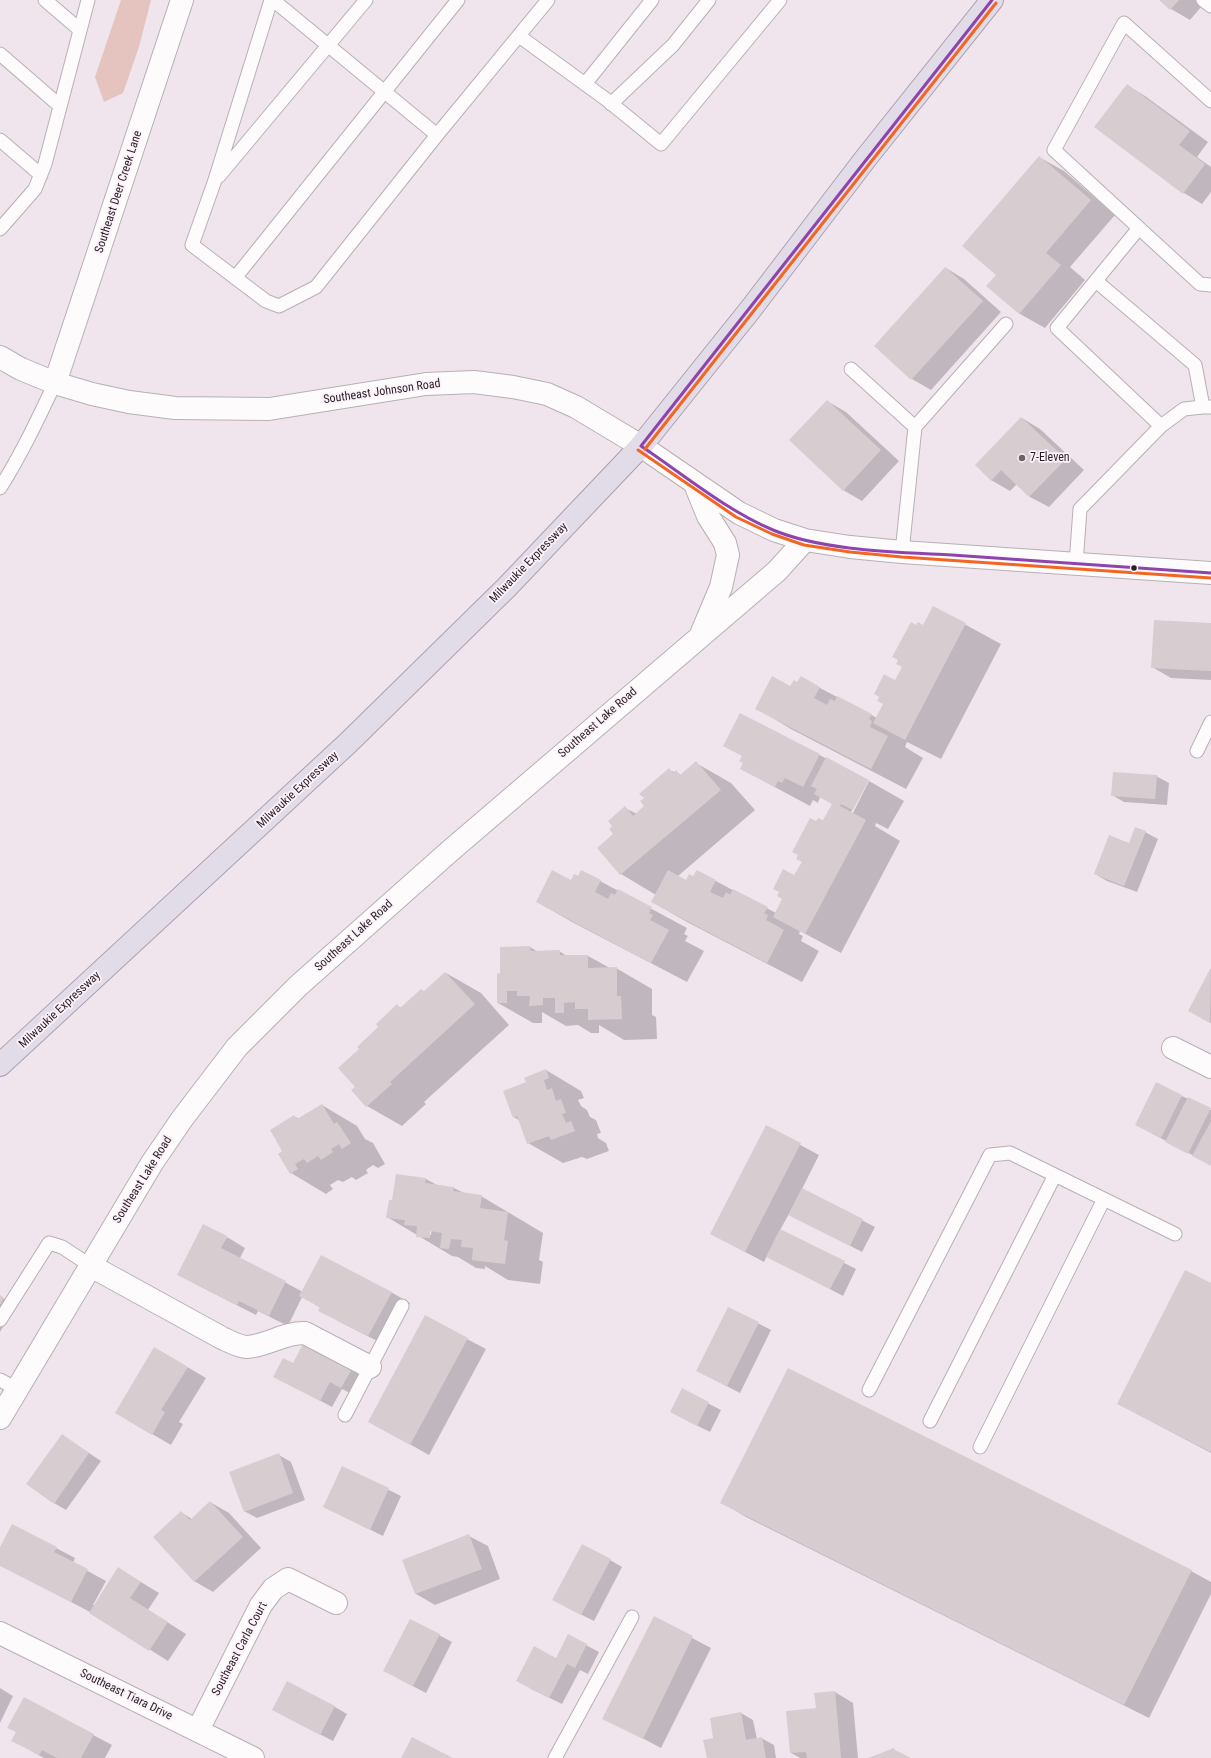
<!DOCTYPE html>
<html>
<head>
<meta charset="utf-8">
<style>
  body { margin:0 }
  canvas { display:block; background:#f0e5ed }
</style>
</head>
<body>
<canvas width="1211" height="1758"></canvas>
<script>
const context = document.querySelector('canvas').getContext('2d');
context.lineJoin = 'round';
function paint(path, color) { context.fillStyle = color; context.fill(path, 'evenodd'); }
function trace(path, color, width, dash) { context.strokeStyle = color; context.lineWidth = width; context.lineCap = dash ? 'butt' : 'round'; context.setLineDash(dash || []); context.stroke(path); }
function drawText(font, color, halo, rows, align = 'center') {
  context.font = font + ' "Roboto Condensed",sans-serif'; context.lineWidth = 3.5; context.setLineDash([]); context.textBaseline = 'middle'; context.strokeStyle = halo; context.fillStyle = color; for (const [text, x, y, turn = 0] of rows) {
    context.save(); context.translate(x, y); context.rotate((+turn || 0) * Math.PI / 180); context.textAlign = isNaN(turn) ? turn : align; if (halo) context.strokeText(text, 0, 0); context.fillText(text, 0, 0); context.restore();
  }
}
paint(new Path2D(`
  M121 0H151L139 47 123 93 104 102 95 77Z`), '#e5c3bf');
paint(new Path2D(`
  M1160 0H1207L1190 20 1171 9Z
  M1127 85 1145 96 1208 142 1197 157 1211 167V192L1202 204 1184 193 1096 127Z
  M1039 157 1064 171 1115 215 1070 267 1085 280 1045 328 1020 314 988 286 997 275Z
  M946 268 964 279 1001 312 931 390 912 379 875 346Z
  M827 401 846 412 899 461 862 501 843 490Z
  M1022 418 1040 429 1084 470 1049 507 1030 497 1017 484 1010 491 991 480Z
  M933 607 1001 644 941 759 907 742 905 747 923 758 906 789 791 729 756 708 798 684 801 678 877 718 903 667 916 627 924 626Z
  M1211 624V680L1171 678 1152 667Z
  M740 714 868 780 850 814 852 815 869 781 904 801 888 829 876 823 875 826 900 841 841 953 800 931 799 934 803 936 801 941 819 951 802 982 687 922 652 902 656 895 621 874 598 848 614 834 625 808 637 814 646 806 669 770 682 775 696 763 731 783 755 810 678 876 687 881 693 877 697 871 776 913 803 861 816 822H824L833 804 820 797 818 803 813 800 810 806 741 769 744 763 743 756Z
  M1156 776 1169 783 1167 805 1124 802 1112 795Z
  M1145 832 1158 839 1137 892 1107 881 1095 874Z
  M571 881H600L687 928 684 934 688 936 685 941 704 951 687 982 572 922 537 902Z
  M530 947 538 952 559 951 567 956H588L610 968H616L652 989V1015L656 1017 657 1039 624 1040 599 1025V1033H591L578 1025 566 1026 542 1012V1023H533L498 1003 501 974V948Z
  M1210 970H1211V1023L1201 1018Z
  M446 973 481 993 509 1025 424 1102 426 1104 402 1126 367 1106 356 1087 360 1049 397 1006 402 1008 425 992Z
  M546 1070 581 1091 584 1098 578 1100 581 1106 587 1110 590 1117 596 1120 601 1133 597 1134 598 1138 606 1143 609 1151 587 1159 582 1157 563 1163 528 1143 520 1121 514 1117 527 1083Z
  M1182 1096 1211 1110V1165L1136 1125Z
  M322 1105 357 1126 365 1139 373 1143 385 1164 378 1168 373 1165 366 1170 368 1173 356 1180 352 1177 343 1182 338 1180 330 1185 333 1189 326 1194 291 1173 284 1152 294 1116 299 1119Z
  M767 1127 819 1155 802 1189 875 1227 862 1252 789 1214 780 1230 856 1269 843 1296 767 1256 764 1262 711 1234Z
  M426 1179 437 1185 454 1188 464 1193 481 1196 543 1233 539 1260 543 1262 540 1284 508 1280 485 1266V1269L476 1268 458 1257 452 1256 387 1217 393 1202ZM430 1226H432L431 1235H429Z
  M227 1237 245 1248 240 1258 303 1292H391L410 1303 387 1346 338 1321 321 1308 302 1297 288 1326 258 1311 256 1315 197 1285Z
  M1211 1284V1453L1118 1404Z
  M0 1296 16 1306 0 1332Z
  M729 1308 771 1330 740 1393 697 1371Z
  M467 1339 486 1349 429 1455 388 1432Z
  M304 1343 365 1375 354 1395 342 1389 332 1407 287 1383 293 1365Z
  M155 1348 206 1378 179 1422 183 1424 171 1445 152 1434Z
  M682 1390 721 1410 710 1432 684 1419Z
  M62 1435 101 1461 66 1510 54 1503Z
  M279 1455 291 1462 305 1500 257 1518 244 1511Z
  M343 1467 401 1496 383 1536 324 1507Z
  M210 1502 229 1513 261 1548 213 1592 194 1581 182 1513 192 1519Z
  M721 1502 1191 1571 1211 1582V1594L1149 1718 746 1517Z
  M469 1536 488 1546 500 1579 435 1605 416 1594 403 1561Z
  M56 1548 75 1558 73 1563 106 1581 93 1605H95L118 1568 159 1593 148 1610 186 1634 168 1661 90 1612 0 1565V1549Z
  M610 1560 622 1567 594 1621 566 1607Z
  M654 1618 711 1648 661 1748 604 1718Z
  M411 1620 452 1642 426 1693 397 1678Z
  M569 1636 599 1652 588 1674 580 1670 562 1704 529 1688 557 1660Z
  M0 1688 13 1696 0 1723Z
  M835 1692 853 1703 858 1758H800L791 1753 817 1709Z
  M335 1707 347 1714 333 1741 286 1717Z
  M741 1713 753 1720 757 1739 761 1738 774 1745 776 1758H708L714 1738Z
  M93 1735 112 1745 105 1758H44L31 1751Z`), '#0003');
paint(new Path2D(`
  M1159 0H1179L1170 10Z
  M1127 84 1190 131 1179 145 1205 164 1183 194 1094 127Z
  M1039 156 1091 200 1046 253 1061 265 1019 314 986 286 996 275 962 246Z
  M945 267 983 301 911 380 874 346Z
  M827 400 881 450 843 491 789 440Z
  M1021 417 1066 459 1029 497 1001 470 991 481 975 465Z
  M933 606 966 623 905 740 873 723 883 704 877 701 879 697 874 694 884 674 895 680 902 667 896 664 898 660 892 657 911 622 916 625 918 622 923 625Z
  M1154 620 1211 623V671L1151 668Z
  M772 676 790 686 794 680 797 682 801 676 820 687 814 698 827 705 830 699 835 701 837 696 872 714 869 719 872 721 870 727 888 736 871 769 755 709Z
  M740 713 820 754 803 787 785 778 782 783 778 781 775 787 740 769 743 763 739 761 742 756 723 746Z
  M826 757 869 780 853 810 841 804 840 806 866 820 805 934 773 917 782 899 777 896 779 892 773 889 783 869 794 875 802 862 796 859 798 855 792 852 810 818 816 821 818 818 823 820 832 804 814 794 817 789 811 786Z
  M696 761 721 790 620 875 597 848 613 834 609 829 612 826 608 821 625 806 633 816 644 806 640 801 644 798 639 794 669 768 673 773 676 770 680 775Z
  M1113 772 1157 775 1155 799 1111 796Z
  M1135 827 1146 831 1124 886 1094 874 1109 835 1129 843Z
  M552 870 571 880 574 874 578 876 581 870 601 880 595 892 608 899 611 893 615 895 618 889 652 907 649 913 653 915 650 920 669 930 651 963 536 902Z
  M668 870 686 880 689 874 693 876 697 870 716 880 710 892 723 898 726 892 730 895 733 889 768 907 764 913 768 915 766 920 784 930 767 963 651 902Z
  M530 946 531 951 560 950V955H588V968L617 967V996H621L622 1019 588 1020V1009H575V1002L564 1003V1013H555V998H543V1005L529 1006 530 996H517V991H507V1003H497V974L500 973V947Z
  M1210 969H1211L1210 1023 1188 1011Z
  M445 972 475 1004 390 1082 392 1084 366 1107 351 1090 355 1087 338 1068 359 1049 357 1047 378 1027 376 1024 397 1004 400 1008 421 989 424 991Z
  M546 1069 549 1078 544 1080 547 1090 552 1088 556 1101 561 1099 566 1113 562 1114 566 1123 571 1121 575 1131 551 1140 549 1136 527 1144 517 1116 513 1118 503 1091 526 1082 524 1078Z
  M1156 1082 1182 1095 1161 1138 1135 1125Z
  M1188 1097 1211 1108 1188 1154 1165 1142Z
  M322 1104 334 1124 337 1122 351 1143 342 1149 339 1144 331 1149 333 1152 321 1160 318 1156 307 1163 304 1159 295 1164 298 1169 290 1174 278 1154 282 1151 270 1130 294 1115 297 1119Z
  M1211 1121V1166L1192 1156Z
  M766 1125 801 1143 745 1252 710 1234Z
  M396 1174 426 1178 425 1183 454 1187 453 1191 482 1195 480 1208 508 1212 504 1240 508 1241 505 1264 472 1260 473 1248 461 1247 462 1240 451 1239 449 1249 440 1248 442 1233 430 1231V1238L416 1237 417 1226 404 1225 405 1220 386 1218 389 1200H392Z
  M802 1188 863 1219 850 1246 788 1215Z
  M203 1224 227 1236 221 1248 286 1281 269 1316 239 1301 237 1305 177 1275Z
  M780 1229 845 1261 830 1289 766 1257Z
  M321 1255 392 1292 368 1336 318 1311 320 1307 299 1296Z
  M1185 1270 1211 1283V1452L1117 1404Z
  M0 1295 4 1298 0 1305Z
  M728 1307 759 1322 727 1386 696 1371Z
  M425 1315 468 1338 410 1445 368 1422Z
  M304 1342 353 1367 341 1388 330 1382 320 1401 273 1377 283 1358 293 1363Z
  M154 1347 188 1367 161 1410 165 1412 152 1435 115 1413Z
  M788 1368 1192 1570 1124 1705 720 1503Z
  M682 1388 709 1402 697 1426 670 1412Z
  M62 1434 89 1453 54 1504 26 1484Z
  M279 1453 293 1493 244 1512 229 1472Z
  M342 1466 389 1488 370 1530 323 1507Z
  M210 1501 243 1537 194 1582 153 1537 181 1511 190 1520Z
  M12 1524 57 1547 54 1552 88 1569 71 1602 0 1566V1547Z
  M469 1534 482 1569 415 1594 402 1560Z
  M582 1544 611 1559 581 1615 552 1600Z
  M118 1567 141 1582 130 1598 168 1622 149 1651 89 1613Z
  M654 1616 693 1636 643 1739 602 1719Z
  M410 1619 440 1634 413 1686 383 1671Z
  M568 1634 587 1644 575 1668 567 1664 549 1698 516 1681 534 1646 556 1658Z
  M287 1681 335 1706 320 1735 272 1710Z
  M835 1691 841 1758H807L806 1752 790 1753 786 1711 816 1708 814 1693Z
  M24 1697 94 1734 81 1758H57L42 1750 39 1755 11 1741 16 1732 7 1728Z
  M741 1712 746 1740 762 1737 766 1758H707L703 1740 713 1738 710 1718Z
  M412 1737 453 1758H401Z
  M894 1748 895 1750 911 1758H868Z`), '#d7cdd1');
const service = new Path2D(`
  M45 0 80 30
  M271 0 215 180 192 245 266 301 279 306 316 287 437 135 548 0
  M273 0 437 135
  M1203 0 1211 6
  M519 36 607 100 661 144 780 0
  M0 54 60 106
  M585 84 652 0
  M1211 101 1124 23 1054 150 1200 284 1211 285
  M611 104 673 45 709 0
  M0 140 41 175
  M219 176 366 0
  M1139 228 1057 328 1161 426
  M0 229 35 189 45 164 88 0
  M235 278 458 0
  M1096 281 1195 365 1203 407
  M851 369 915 427
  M0 488C21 455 38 419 55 383
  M902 552 915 427 1006 324
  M1076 564 1080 509 1161 426 1184 409 1203 407H1211
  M1197 751 1211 722
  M0 1320 49 1243 62 1247 91 1266
  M0 1380 17 1389
  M869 1390 990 1155 1010 1153 1175 1234
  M345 1415 402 1306
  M930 1421 1055 1175
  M980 1447 1104 1199
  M555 1758 632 1617`);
const minor = new Path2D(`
  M55 383 182 0
  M1173 1048 1211 1067
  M91 1266 222 1338C229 1341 239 1347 247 1347 267 1346 285 1332 305 1333L370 1367
  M0 1633 253 1758
  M198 1730 261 1605 273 1589 288 1579 336 1603`);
const tertiary = new Path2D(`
  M0 357 21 369 55 383 92 394 129 402 175 408 269 409 426 384 474 382 513 387 547 394 576 407 641 446 739 513 774 530 805 540 850 547 902 552 1211 573
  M695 484 708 516 725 543 728 555 721 587 702 632
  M0 1418 152 1163 182 1119 237 1047 298 986 450 851 777 571 805 540`);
const trunk = new Path2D(`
  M0 1065 348 743 507 587 641 446 750 310 866 158 992 0`);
trace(service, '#b7b0b5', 15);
trace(minor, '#b7b0b5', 24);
trace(tertiary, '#b7b0b5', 24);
trace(trunk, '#aca0b1', 24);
trace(service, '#fdfbfc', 13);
trace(minor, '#fdfbfc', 22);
trace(tertiary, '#fdfbfc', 22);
trace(trunk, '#e2dce8', 22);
trace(new Path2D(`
  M641 446C684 475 726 510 773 530 823 551 898 552 952 555 1038 561 1125 567 1211 573
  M641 446C759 298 874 148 992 0`), '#8e44ad', 3);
trace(new Path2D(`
  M645 449C763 301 878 151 996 3
  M638 450 736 517 772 534 804 545 850 552 902 557 1211 578`), '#f26522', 3);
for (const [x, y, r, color] of [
  [1022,458,4,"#6d646b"],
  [1134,568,3.5,"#261f25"]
]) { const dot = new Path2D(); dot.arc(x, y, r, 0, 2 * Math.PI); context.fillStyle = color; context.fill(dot); trace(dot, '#fdf1fa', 1.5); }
drawText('12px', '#261f25', '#fdf1fa', [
  ["Southeast Deer Creek Lane",119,192,-72],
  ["Southeast Johnson Road",382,392,-8],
  ["Milwaukie Expressway",529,563,-46],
  ["Southeast Lake Road",598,723,-41],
  ["Milwaukie Expressway",298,790,-43],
  ["Southeast Lake Road",354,936,-42],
  ["Milwaukie Expressway",60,1010,-43],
  ["Southeast Lake Road",143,1180,-58],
  ["Southeast Carla Court",240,1649,-62],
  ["Southeast Tiara Drive",126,1695,26]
]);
drawText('12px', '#261f25', '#fdf1fa', [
  ["7-Eleven",1030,458]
], 'left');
</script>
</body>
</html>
